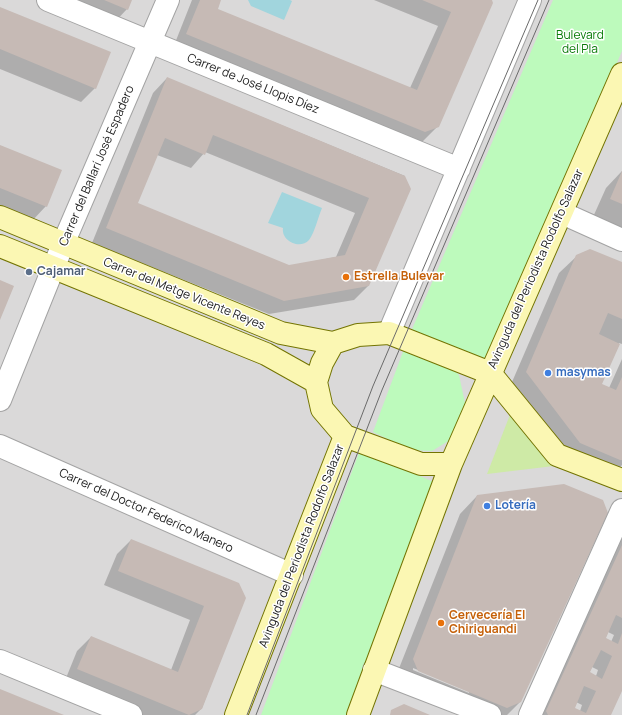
<!DOCTYPE html>
<html>
<head>
<meta charset="utf-8">
<style>
  body { margin:0 }
  canvas { display:block; background:#eee9e2 }
</style>
</head>
<body>
<canvas width="622" height="715"></canvas>
<script>
const context = document.querySelector('canvas').getContext('2d');
context.lineJoin = 'round';
function paint(path, color) { context.fillStyle = color; context.fill(path, 'evenodd'); }
function trace(path, color, width, dash) { context.strokeStyle = color; context.lineWidth = width; context.lineCap = dash ? 'butt' : 'round'; context.setLineDash(dash || []); context.stroke(path); }
function drawText(font, color, halo, rows, align = 'center') {
  context.font = font + ' Manrope,sans-serif'; context.lineWidth = 3; context.setLineDash([]); context.textBaseline = 'middle'; context.strokeStyle = halo; context.fillStyle = color; for (const [text, x, y, turn = 0] of rows) {
    context.save(); context.translate(x, y); context.rotate((+turn || 0) * Math.PI / 180); context.textAlign = isNaN(turn) ? turn : align; if (halo) context.strokeText(text, 0, 0); context.fillText(text, 0, 0); context.restore();
  }
}
paint(new Path2D(`
  M0 0H622V715H0Z`), '#dad9d9');
paint(new Path2D(`
  M511 412 554 466 487 474Z`), '#ceeaa6');
paint(new Path2D(`
  M553 0H622V51L489 361 410 334Z
  M404 349 450 366 459 375 465 403 450 440 432 451 411 450 373 432Z
  M360 450 436 483 347 715H261Z`), '#bdfabc');
paint(new Path2D(`
  M248 0H290L292 1 284 20 251 6Z
  M282 192 322 208C318 217 315 232 309 240 300 250 281 241 283 228L268 223Z`), '#a1d5dd');
paint(new Path2D(`
  M55 0H131L127 9 113 24Z
  M192 0H220L216 9 410 88 438 26 374 0H491L438 126 423 141 411 146 173 48Z
  M0 8 95 88 81 102 0 69Z
  M167 78 405 176 368 286 354 300 269 314 92 243 153 93ZM205 152 355 213 336 257 289 266 136 204 157 155 191 168Z
  M0 146 46 206 32 221 0 207Z
  M622 171V229L593 217 606 188Z
  M577 256 622 263V344L619 343 601 385 609 388 622 359V465L615 472 563 460 509 389 559 273Z
  M477 496 520 702 507 715H476L396 676 460 514ZM413 668 469 691V693L413 670Z
  M622 534V689L610 715H537ZM608 632 614 635 611 642 605 639ZM592 667 598 670 596 676 589 673ZM576 702 582 705 580 711 573 708Z
  M131 540 244 598 202 708 195 715H141L64 683 77 651 91 637 171 670 190 620 104 585 117 554Z`), '#0003');
paint(new Path2D(`
  M104 0H132L128 10Z
  M200 0H221L218 9 417 90 451 12 422 0H492L493 3 439 127 425 132 186 34Z
  M0 7 111 52 96 89 0 49Z
  M167 77 405 176 411 189 369 286 284 301 106 228ZM213 135 369 198 345 255 289 265 138 203 165 138 205 155Z
  M0 145 62 170 47 207 0 188Z
  M622 171V204L610 199Z
  M590 249 622 262V319L608 313 599 334 620 344 602 384 616 390 622 377V460H620L580 443 526 372 576 255Z
  M0 280 14 286 0 320Z
  M564 484 603 500 608 513 521 702 507 708 418 671 413 659 477 495Z
  M131 539 239 583 246 598 202 709 189 715 77 669 91 636 178 672 204 606 118 571Z
  M622 545V618L616 615 606 638 618 644 622 633V691L611 715H548L546 711ZM601 650 612 656 602 679 590 672ZM584 686 596 691 586 713 575 708Z
  M0 689 64 715H0Z
  M404 704 430 715H390L391 710Z`), '#c6bab5');
const street = new Path2D(`
  M48 0 459 169
  M562 213 622 240
  M389 333 530 0
  M0 400 63 244 168 0
  M0 446 292 575
  M0 661 131 715
  M374 670 490 715
  M530 715 622 510`);
const secondary = new Path2D(`
  M0 217 281 333 333 343 358 335 389 333 490 373 557 455 622 480
  M0 246 266 354 316 382 322 409 345 436 421 464H451
  M316 382 322 363 333 343
  M236 715 345 436
  M358 715 451 464 622 74`);
trace(street, '#a3a3a3', 24);
trace(secondary, '#737402', 24);
trace(street, '#fff', 22);
trace(secondary, '#fbf7b3', 22);
trace(new Path2D(`
  M247 715 373 386 538 0
  M256 715 382 390 549 0`), '#6a6a6a', 1);
for (const [x, y, r, color] of [
  [29,272,4,"#5c6f8a"],
  [346,277,4,"#e8710a"],
  [548,373,4,"#3f7fe0"],
  [487,506,4,"#3f7fe0"],
  [441,623,4,"#e8710a"]
]) { const dot = new Path2D(); dot.arc(x, y, r, 0, 2 * Math.PI); context.fillStyle = color; context.fill(dot); trace(dot, '#fff', 1.5); }
drawText('12px', '#0a7c09', '#fff', [
  ["Bulevard",580,36],
  ["del Pla",580,50]
]);
drawText('12px', '#1c1c1c', '#fff', [
  ["Carrer de José Llopis Díez",253,84,22],
  ["Carrer del Ballarí José Espadero",97,166,-67],
  ["Avinguda del Periodista Rodolfo Salazar",536,269,-66],
  ["Carrer del Metge Vicente Reyes",184,294,22],
  ["Carrer del Doctor Federico Manero",146,511,24],
  ["Avinguda del Periodista Rodolfo Salazar",302,546,-69]
]);
drawText('bold 12px', '#4e5e75', '#fff', [
  ["Cajamar",37,272]
], 'left');
drawText('bold 12px', '#c56008', '#fff', [
  ["Estrella Bulevar",354,277],
  ["Cervecería El",449,616],
  ["Chiriguandi",449,630]
], 'left');
drawText('bold 12px', '#366cbe', '#fff', [
  ["masymas",556,373],
  ["Lotería",495,506]
], 'left');
</script>
</body>
</html>
